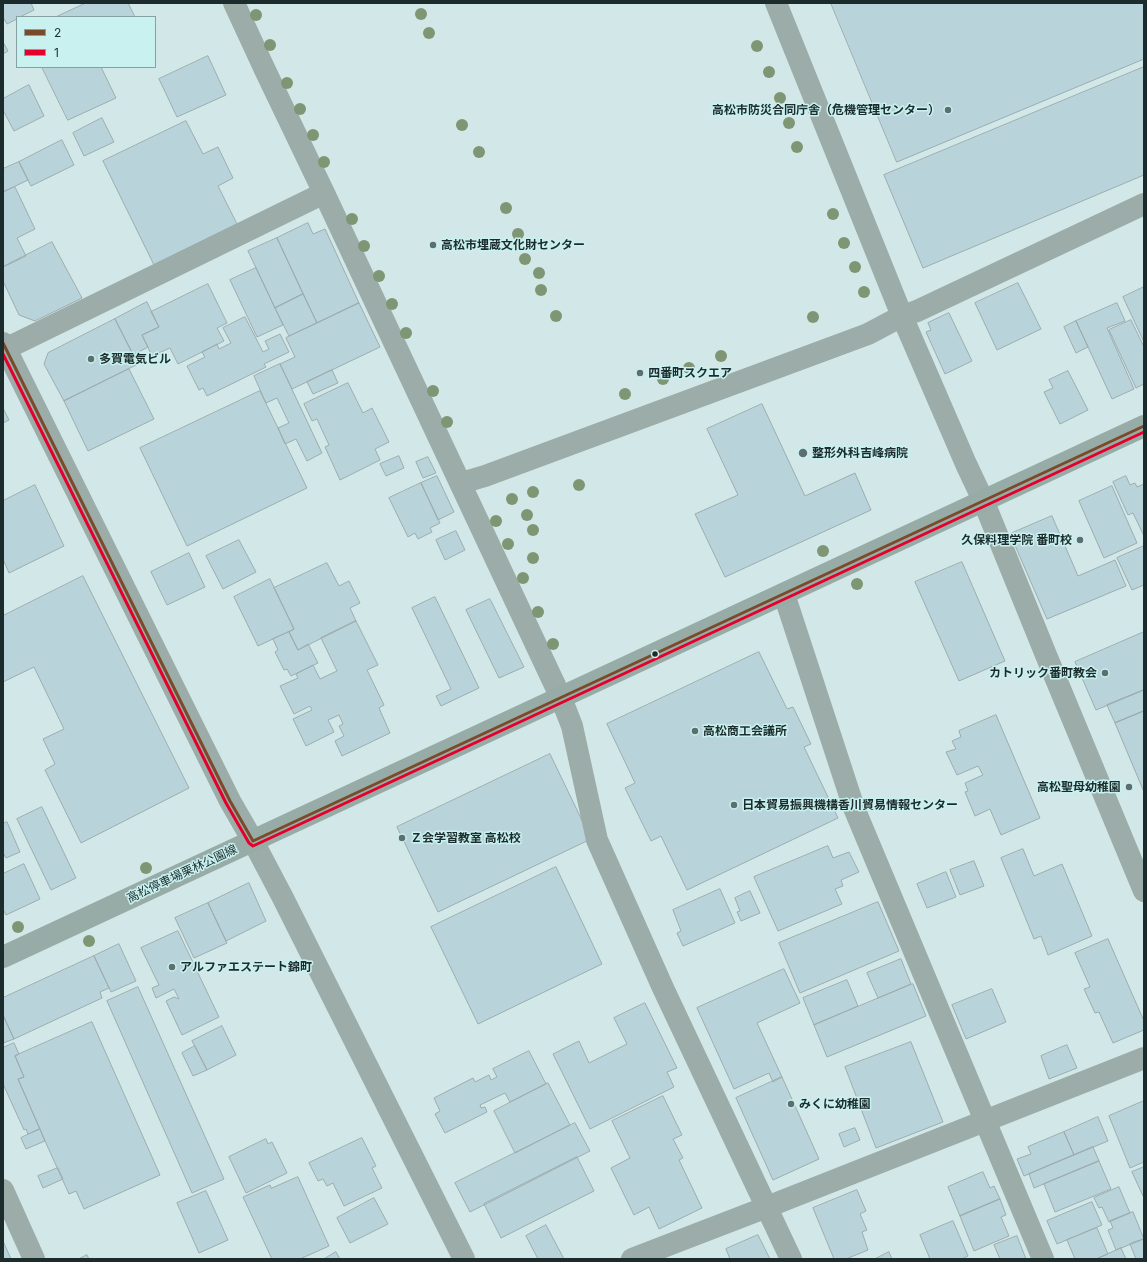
<!DOCTYPE html>
<html>
<head>
<meta charset="utf-8">
<style>
  body { margin:0 }
  #map { position:relative; width:1147px; height:1262px; overflow:hidden; background:#d2e8e8; font-family:Inter,sans-serif }
  canvas { display:block }
  .frame { position:absolute; inset:0; border:4px solid #1c2c2c; pointer-events:none }
  .legend { position:absolute; left:16px; top:16px; width:140px; height:52px; box-sizing:border-box; background:#c9f1f0; border:1px solid #84a2a2; margin:0; padding:5px 7px; list-style:none; font-size:12px; color:#1c2c2c }
  .legend li { display:flex; align-items:center; gap:8px; height:20px }
  .legend b { width:20px; border:1px solid #84a2a2 }
</style>
</head>
<body>
<div id="map">
<canvas width="1147" height="1262"></canvas>
<div class="frame"></div>
<ul class="legend">
<li><b style="height:5px;background:#7a4b2a"></b>2</li>
<li><b style="height:5px;background:#e4002b"></b>1</li>
</ul>
</div>
<script>
const context = document.querySelector('canvas').getContext('2d');
context.lineJoin = 'round';
function paint(path, color) { context.fillStyle = color; context.fill(path, 'evenodd'); }
function trace(path, color, width, dash) { context.strokeStyle = color; context.lineWidth = width; context.lineCap = dash ? 'butt' : 'round'; context.setLineDash(dash || []); context.stroke(path); }
function drawText(font, color, halo, rows, align = 'center') {
  context.font = font + ' Inter,"Noto Sans JP",sans-serif'; context.lineWidth = 3; context.setLineDash([]); context.textBaseline = 'middle'; context.strokeStyle = halo; context.fillStyle = color; for (const [text, x, y, turn = 0] of rows) {
    context.save(); context.translate(x, y); context.rotate((+turn || 0) * Math.PI / 180); context.textAlign = isNaN(turn) ? turn : align; if (halo) context.strokeText(text, 0, 0); context.fillText(text, 0, 0); context.restore();
  }
}
const building = new Path2D(`
  M3 3H31L34 10 20 17H17V19L7 24 3 17Z
  M86 3H128L135 17H56Z
  M831 3H1144V59L897 162Z
  M3 42 8 51 3 54Z
  M208 56 226 95 177 117 159 79Z
  M42 67H101L116 98 68 120Z
  M1144 67V175L923 268 884 175Z
  M29 85 44 116 14 131 3 110V99Z
  M102 118 114 142 84 156 73 133Z
  M186 121 203 154 218 147 233 178 218 186 237 224 154 265 103 161Z
  M62 140 74 165 31 186 19 162Z
  M19 162 28 180 3 192V169Z
  M15 187 35 229 17 238 26 256 3 267V192Z
  M308 223 313 234 325 229 359 303 317 323 277 238Z
  M277 238 303 294 275 308 248 251Z
  M52 242 82 298 35 321 19 315 3 281V267Z
  M256 268 283 325 257 337 230 280Z
  M1018 283 1041 329 997 350 975 303Z
  M208 284 227 323 217 328 224 341 178 364 170 348 152 356 142 335 159 327 151 312Z
  M1144 287V342L1123 297Z
  M303 294 317 323 289 336 275 308Z
  M147 302 159 327 142 335 148 347 133 355 115 319Z
  M359 303 380 347 292 389 280 364 295 357 286 338Z
  M1117 303 1125 321 1107 328 1134 389 1112 399 1076 321Z
  M949 313 972 361 945 374 926 332 931 330 928 323Z
  M245 317 263 352 269 349 265 341 280 334 289 352 264 364 266 367 207 396 203 388 199 390 187 366 205 357 202 352 217 344 219 349 231 343 223 328Z
  M115 319 138 364 64 401 44 364 48 353Z
  M1131 320 1144 347V384L1136 388 1109 330Z
  M1076 321 1088 347 1076 353 1064 327Z
  M280 364 322 453 307 461 296 439 285 444 278 428 289 423 277 398 266 403 254 376Z
  M129 369 154 419 88 451 64 401Z
  M332 370 338 383 313 394 307 382Z
  M1068 371 1088 410 1060 424 1044 392 1053 388 1049 380Z
  M348 383 363 413 372 408 389 442 375 449 380 460 340 480 325 447 329 445 317 419 312 421 304 404Z
  M260 391 307 488 187 546 140 448Z
  M762 404 805 496 855 473 871 510 725 577 695 514 738 495 707 429Z
  M3 408 9 420 3 423Z
  M399 456 404 468 386 476 380 464Z
  M428 457 436 473 423 478 416 462Z
  M437 476 454 512 438 520 421 483Z
  M1126 476 1130 485 1135 483 1137 487 1144 484V536L1133 513 1128 515 1113 482Z
  M421 483 440 523 430 528 432 532 418 539 415 533 408 537 389 498Z
  M35 485 64 546 9 573 3 559V501Z
  M1112 486 1137 543 1104 558 1079 501Z
  M1052 516 1078 576 1115 560 1126 586 1047 619 1010 534Z
  M456 531 465 550 445 560 436 540Z
  M239 540 256 572 223 589 206 556Z
  M1144 546V585L1132 590 1117 558Z
  M189 553 205 587 167 605 151 572Z
  M962 562 1005 661 959 681 915 582Z
  M327 563 339 586 349 581 360 603 350 608 356 621 298 650 289 632 294 629 274 588Z
  M83 576 189 788 81 843 45 770 55 764 43 739 64 729 34 667 3 682V616Z
  M270 579 294 629 258 646 234 597Z
  M435 597 479 688 441 706 436 696 451 689 412 608Z
  M490 599 524 667 499 678 466 610Z
  M356 621 378 665 367 670 384 705 379 708 390 733 342 756 335 741 344 736 339 726 343 724 339 715 328 720 334 732 306 746 293 719 312 710 310 706 294 714 280 686 298 678 296 674 313 665 320 679 337 671 321 638Z
  M289 632 298 650 308 644 318 663 291 676 287 669 284 670 275 652 278 650 273 639Z
  M1144 632V690L1096 710 1075 662Z
  M759 652 787 709 793 707 811 744 804 747 838 818 687 890 661 836 651 841 625 788 635 783 607 724Z
  M1144 690V711L1115 723 1107 705Z
  M1144 711V792L1115 723Z
  M996 715 1040 818 1001 835 990 809 975 816 965 792 968 791 965 783 983 775 978 766 957 775 946 752 956 749 952 741 961 737 959 731Z
  M550 754 591 839 438 912 397 827Z
  M42 807 76 878 51 890 17 819Z
  M7 822 20 852 6 858 3 853V824Z
  M828 846 833 858 849 852 859 872 841 880 843 886 835 889 842 904 778 931 754 877Z
  M1023 849 1034 876 1062 864 1092 936 1048 955 1041 936 1034 939 1001 858Z
  M974 861 984 886 960 895 950 870Z
  M24 864 40 899 6 915 3 909V874Z
  M556 867 602 964 478 1024 431 927Z
  M946 872 956 897 927 908 917 884Z
  M249 883 266 921 226 941 208 903Z
  M720 889 735 923 683 946 677 933 681 931 673 910Z
  M750 891 760 913 741 921 737 912 740 911 735 898Z
  M878 902 899 951 800 993 779 943Z
  M208 903 227 943 194 958 175 918Z
  M178 931 219 1017 182 1035 166 1001 174 997 179 999 174 989 156 998 152 988 159 985 141 948Z
  M1108 939 1144 1021V1030L1113 1043 1099 1012 1095 1013 1084 989 1090 987 1075 953Z
  M119 944 136 981 111 992 94 956Z
  M94 956 109 988 100 992 102 998 14 1039 3 1015V998Z
  M901 959 911 984 878 998 867 973Z
  M784 969 800 1003 757 1023 782 1077 773 1082 769 1073 734 1089 697 1008Z
  M847 980 858 1006 814 1025 803 998Z
  M913 984 926 1016 827 1057 814 1025Z
  M138 987 224 1179 192 1193 107 1001Z
  M992 989 1006 1022 966 1039 952 1005Z
  M645 1003 677 1068 667 1072 674 1087 590 1129 553 1054 579 1041 589 1063 627 1044 614 1018Z
  M3 1015 14 1039 3 1043Z
  M92 1022 160 1175 84 1209 76 1191 69 1194 45 1141 18 1079 24 1077 15 1056Z
  M222 1026 236 1055 207 1070 192 1041Z
  M911 1042 943 1122 876 1148 845 1067Z
  M14 1043 19 1054 15 1056 24 1077 18 1079 40 1129 28 1134 26 1129 24 1130 3 1084V1048Z
  M1067 1045 1077 1068 1049 1079 1041 1056Z
  M195 1046 207 1070 193 1076 182 1053Z
  M529 1051 546 1084 510 1102 505 1093 480 1105 481 1108 485 1107 487 1112 445 1133 435 1114 440 1111 434 1098 473 1078 475 1082 489 1075 491 1080 497 1077 493 1069Z
  M782 1077 819 1159 773 1180 736 1098Z
  M548 1083 570 1125 515 1153 494 1111Z
  M663 1096 682 1135 673 1139 683 1158 679 1160 702 1208 659 1229 649 1207 634 1215 611 1168 630 1158 612 1121Z
  M1144 1101V1162L1130 1168 1109 1116Z
  M1098 1117 1108 1141 1074 1155 1064 1132Z
  M575 1123 590 1151 470 1212 455 1183Z
  M855 1128 860 1140 844 1147 839 1134Z
  M40 1129 45 1141 26 1149 21 1138Z
  M1064 1132 1074 1155 1024 1176 1017 1159 1031 1154 1028 1147Z
  M362 1138 376 1166 372 1168 382 1188 344 1206 333 1183 327 1186 323 1179 318 1181 309 1163Z
  M266 1139 268 1144 272 1142 287 1173 246 1193 229 1157Z
  M1093 1147 1099 1161 1034 1188 1029 1174Z
  M577 1157 594 1191 501 1238 484 1204Z
  M1099 1161 1111 1189 1055 1212 1044 1184Z
  M1144 1167V1196H1143L1132 1172Z
  M58 1168 63 1179 43 1188 38 1176Z
  M983 1172 990 1188 994 1186 1000 1199 960 1216 948 1187Z
  M298 1177 329 1246 300 1259H272L243 1197 270 1185 271 1188Z
  M1119 1187 1130 1213 1109 1222 1102 1207 1099 1208 1094 1198Z
  M857 1190 866 1211 860 1214 867 1230 862 1232 868 1250 846 1259H834L813 1208Z
  M206 1191 228 1240 199 1253 177 1203Z
  M374 1198 388 1224 350 1243 337 1218Z
  M1000 1199 1006 1215 1001 1217 1009 1236 974 1251 960 1216Z
  M1092 1202 1102 1225 1057 1244 1047 1221Z
  M1133 1212 1144 1239 1116 1250 1108 1230 1113 1228 1110 1221Z
  M953 1221 968 1256 962 1259H930L920 1235Z
  M546 1225 564 1259H538L526 1236Z
  M1097 1228 1108 1254 1096 1259H1075L1067 1240Z
  M758 1235 770 1259H730L726 1249Z
  M1017 1236 1026 1259H1000L994 1245Z
  M1144 1239V1259H1136L1130 1244Z
  M3 1241 11 1259H3Z
  M1121 1248 1126 1259H1096L1116 1250Z
  M336 1252 340 1259H324Z
  M889 1252 892 1259H875Z
  M87 1255 89 1259H79Z`);
paint(building, '#b9d3da');
trace(building, '#9cacae', 1);
trace(new Path2D(`
  M234 3 265 70 324 193 561 698 572 726 597 840 663 988 791 1259
  M776 3 902 316 966 464 983 500 1046 655 1144 891
  M3 350 324 193
  M461 483 485 476 868 334 902 316 917 311 1144 204
  M784 594 854 808 1043 1259
  M3 1190 34 1259
  M632 1259 767 1207 1144 1058`), '#9caca8', 22);
trace(new Path2D(`
  M3 343 230 801 253 841 283 898 464 1259`), '#9caca8', 22);
trace(new Path2D(`
  M3 957 1144 426`), '#98aca7', 22);
trace(new Path2D(`
  M3 343 230 801 253 841 1144 426`), '#7a4b2a', 3);
trace(new Path2D(`
  M3 354 226 803 249 843 253 846 1144 432`), '#e4002b', 3);
context.fillStyle = '#7f9674';
for (const [x, y] of [
  [421,14],
  [256,15],
  [429,33],
  [270,45],
  [757,46],
  [769,72],
  [287,83],
  [780,98],
  [300,109],
  [789,123],
  [462,125],
  [313,135],
  [797,147],
  [479,152],
  [324,162],
  [506,208],
  [833,214],
  [352,219],
  [518,234],
  [844,243],
  [364,246],
  [525,259],
  [855,267],
  [539,273],
  [379,276],
  [541,290],
  [864,292],
  [392,304],
  [556,316],
  [813,317],
  [406,333],
  [721,356],
  [689,368],
  [663,379],
  [433,391],
  [625,394],
  [447,422],
  [579,485],
  [533,492],
  [512,499],
  [527,515],
  [496,521],
  [533,530],
  [508,544],
  [823,551],
  [533,558],
  [523,578],
  [857,584],
  [538,612],
  [553,644],
  [146,868],
  [18,927],
  [89,941]
]) { context.beginPath(); context.arc(x, y, 6, 0, 2 * Math.PI); context.fill(); }
for (const [x, y, r, color] of [
  [948,110,4,"#5c6e6e"],
  [433,245,4,"#5c6e6e"],
  [91,359,4,"#5c6e6e"],
  [640,373,4,"#5c6e6e"],
  [803,453,5,"#5c6e6e"],
  [1080,540,4,"#5c6e6e"],
  [655,654,3.5,"#1c2c2c"],
  [1105,673,4,"#5c6e6e"],
  [695,731,4,"#5c6e6e"],
  [1129,787,4,"#5c6e6e"],
  [734,805,4,"#5c6e6e"],
  [402,838,4,"#5c6e6e"],
  [172,967,4,"#5c6e6e"],
  [791,1104,4,"#5c6e6e"]
]) { const dot = new Path2D(); dot.arc(x, y, r, 0, 2 * Math.PI); context.fillStyle = color; context.fill(dot); trace(dot, '#c9f1f0', 1.5); }
drawText('bold 12px', '#1c2c2c', '#c9f1f0', [
  ["高松市防災合同庁舎（危機管理センター）",940,110,"right"],
  ["高松市埋蔵文化財センター",441,245],
  ["多賀電気ビル",99,359],
  ["四番町スクエア",648,373],
  ["整形外科吉峰病院",812,453],
  ["久保料理学院 番町校",1072,540,"right"],
  ["カトリック番町教会",1097,673,"right"],
  ["高松商工会議所",703,731],
  ["高松聖母幼稚園",1121,787,"right"],
  ["日本貿易振興機構香川貿易情報センター",742,805],
  ["Ｚ会学習教室 高松校",410,838],
  ["アルファエステート錦町",180,967],
  ["みくに幼稚園",799,1104]
], 'left');
drawText('12px', '#1c2c2c', '#c9f1f0', [
  ["高松停車場栗林公園線",182,874,-25]
]);
</script>
</body>
</html>
